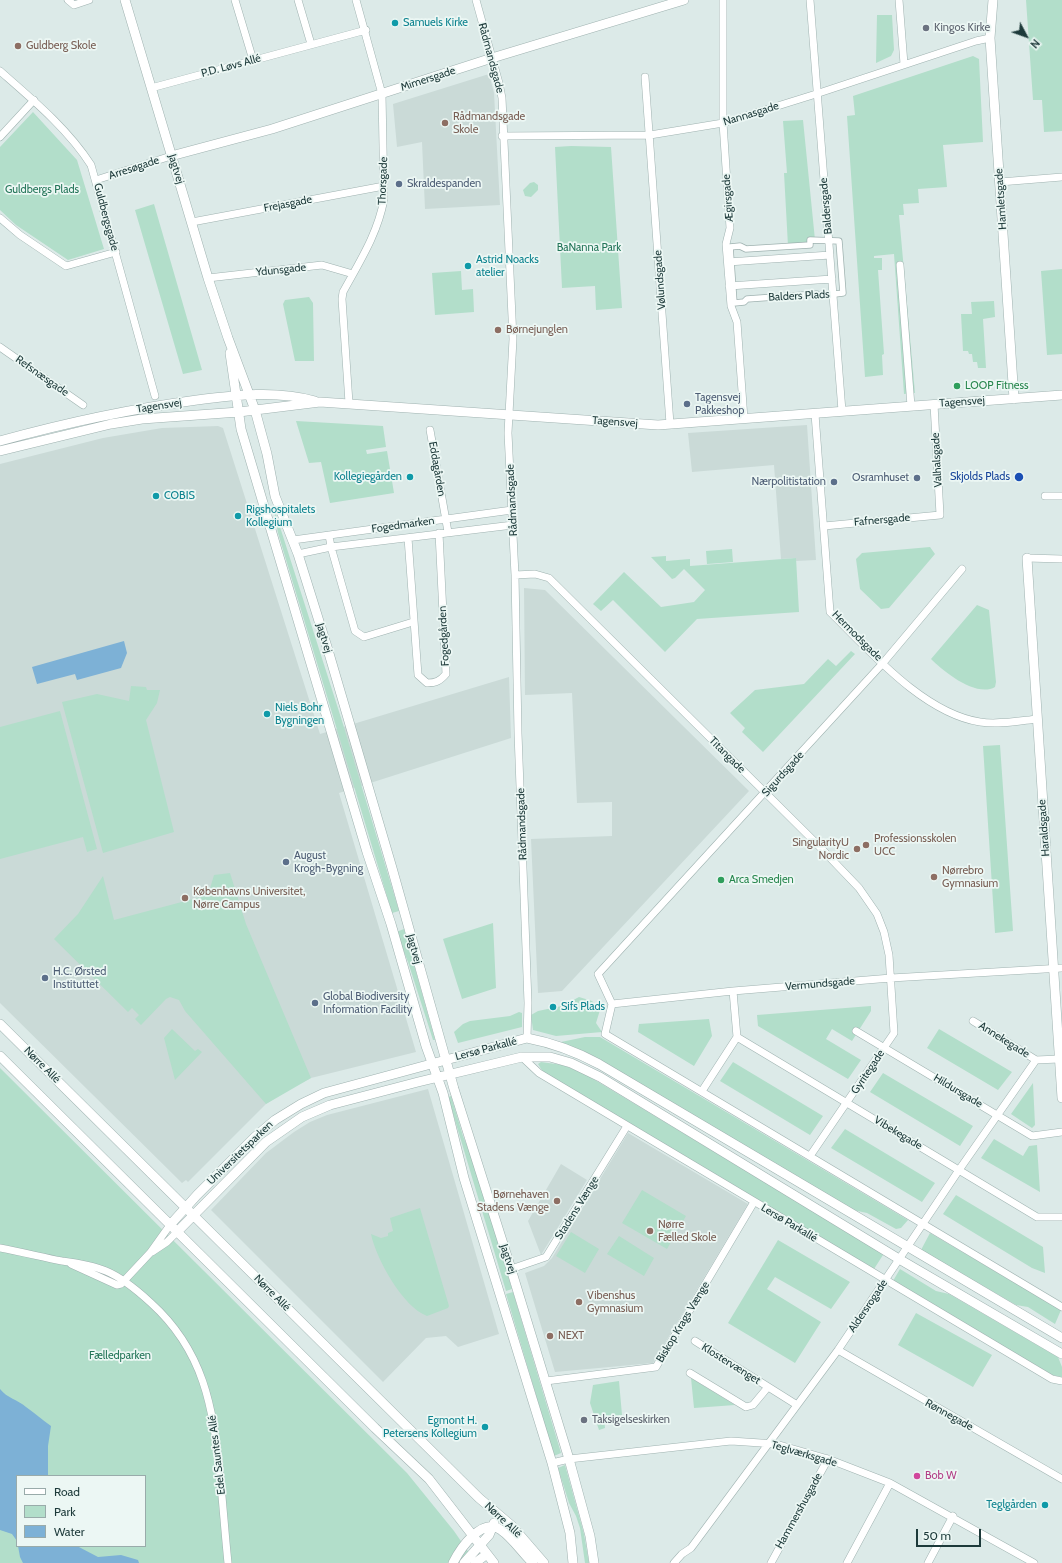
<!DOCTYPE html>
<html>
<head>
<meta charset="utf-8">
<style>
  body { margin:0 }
  #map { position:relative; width:1062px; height:1563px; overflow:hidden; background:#dceae8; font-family:Cabin,sans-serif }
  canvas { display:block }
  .legend { position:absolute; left:16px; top:1475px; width:130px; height:72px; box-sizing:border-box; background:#ecf7f4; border:1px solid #99abaa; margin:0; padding:5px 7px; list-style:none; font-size:12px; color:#1d3a3a }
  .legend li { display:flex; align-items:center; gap:8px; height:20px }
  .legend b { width:20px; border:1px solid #99abaa }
  .north { position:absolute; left:1006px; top:16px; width:40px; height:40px; -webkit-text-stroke:3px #ecf7f4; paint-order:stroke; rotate:131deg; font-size:11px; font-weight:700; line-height:16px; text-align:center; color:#1d3a3a }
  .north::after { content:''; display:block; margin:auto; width:14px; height:18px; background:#1d3a3a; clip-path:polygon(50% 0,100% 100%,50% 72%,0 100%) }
  .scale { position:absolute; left:916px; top:1529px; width:65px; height:18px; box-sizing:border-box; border:2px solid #1d3a3a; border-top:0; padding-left:5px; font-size:12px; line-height:14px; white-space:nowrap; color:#1d3a3a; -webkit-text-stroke:3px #ecf7f4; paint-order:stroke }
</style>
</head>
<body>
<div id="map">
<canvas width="1062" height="1563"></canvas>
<ul class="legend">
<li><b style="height:5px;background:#fff"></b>Road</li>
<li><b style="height:11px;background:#b2deca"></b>Park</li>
<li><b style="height:11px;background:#7db1d6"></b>Water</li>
</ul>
<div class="north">N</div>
<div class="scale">50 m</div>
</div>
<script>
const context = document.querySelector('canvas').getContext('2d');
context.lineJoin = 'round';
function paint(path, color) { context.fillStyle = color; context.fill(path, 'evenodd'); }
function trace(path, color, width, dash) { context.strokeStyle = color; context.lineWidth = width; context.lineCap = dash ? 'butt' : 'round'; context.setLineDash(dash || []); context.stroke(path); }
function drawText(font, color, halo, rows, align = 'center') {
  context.font = font + ' Cabin,sans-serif'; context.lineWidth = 3.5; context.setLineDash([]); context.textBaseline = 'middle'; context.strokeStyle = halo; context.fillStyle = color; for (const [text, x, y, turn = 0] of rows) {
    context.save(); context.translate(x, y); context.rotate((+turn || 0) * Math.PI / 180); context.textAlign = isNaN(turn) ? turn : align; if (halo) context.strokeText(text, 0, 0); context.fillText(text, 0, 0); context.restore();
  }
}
paint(new Path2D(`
  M489 74 494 93 500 205 425 209 422 142 397 147 393 104Z
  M807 425 816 560 796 561V558L781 559 774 465 692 472 688 433Z
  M218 426 223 428 320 734 509 677 511 738 339 793 416 1052 311 1078 288 1090 266 1104 188 1182 186 1180 182 1183 0 1003V464L103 438 162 428Z
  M524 588 545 590 749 791 562 991 538 993 531 839 612 836V802L577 803 572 693 525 695Z
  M428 1089 499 1334 458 1347 446 1336 426 1338 383 1382 211 1210 266 1153 294 1132 310 1122 327 1115Z
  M628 1133 748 1204 653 1363 555 1372 525 1273 544 1266 552 1258Z
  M561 1164 587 1180 541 1255 528 1221Z`), '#cadad7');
paint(new Path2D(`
  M1026 0H1062V131L1044 132 1042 100H1033Z
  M877 15H892L894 50 891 56 876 63Z
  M973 56 979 59 983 142 943 145 947 187 918 189 919 203 903 204 904 215H899L915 393 904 394 894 254 874 256V258H882V270H878L884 354 882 355 883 375 865 377 847 116 855 115 853 96Z
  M33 112 77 160 104 249 68 260 16 225 0 210V147Z
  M803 120 815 240 810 245 788 246 784 173H787L783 121Z
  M571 146 611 147 622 308 596 310 595 286 562 288 555 147Z
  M534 182 538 185V190L531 197 525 196 523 190 530 183Z
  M154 204 202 370 183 374 135 210Z
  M1062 269V354L1047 355 1041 271Z
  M461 271 462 290 473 289 474 312 435 315 432 273Z
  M309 297 313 303 314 361H295L283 304 285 300Z
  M994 301 995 317 983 319 986 368H978L977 362H973L972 354H969L968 351H963L961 314H972L971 302Z
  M296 421 383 426 386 447 366 450 367 454 387 451 394 493 330 503 321 462 309 463Z
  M273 505 343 724 399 911 392 913 278 533Z
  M930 547 935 554 889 608 881 609 860 589 856 559 862 553Z
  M732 549 733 562 707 564 706 551Z
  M666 556V561L690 559V566L796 558 799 612 697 619 665 652 613 600 601 611 593 604 624 572 661 607 694 602 705 590 684 569 675 578 672 579 651 557Z
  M977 605 989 610 996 682 995 687C976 698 943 671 931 659Z
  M851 651 855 654 763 752 742 732 745 728 730 713 755 690 804 684 828 659 836 666Z
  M131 686 146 687 147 690H160L157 703 146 720 174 832 103 853 62 702 97 694 129 701Z
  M60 711 97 849 87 852 83 837 0 859V727Z
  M1000 745 1013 931 995 933 983 746Z
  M230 873 246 924 311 1078 266 1104 185 1011 179 1000 170 997 166 999 141 1025 135 1019 139 1015 132 1008 128 1012 54 939 78 914 103 876 114 920 208 895 214 875Z
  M493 923 496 988 462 999 443 939Z
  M404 929 435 1040H433L408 962 396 932Z
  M579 997 592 1001 600 1010 596 1023 602 1032 556 1036 533 1030 531 1015 538 1011 562 1006Z
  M871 1006V1011L852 1041 832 1029 826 1039 861 1060 848 1079 758 1026 757 1015Z
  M519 1012 522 1013V1027L458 1043 454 1032 463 1024 470 1021 510 1016Z
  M709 1019 712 1036 694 1066 638 1032 639 1024Z
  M172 1029 195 1051 198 1049 202 1052 175 1080 164 1038Z
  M939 1029 1012 1072 998 1090 927 1048Z
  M585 1037H600L908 1220 901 1228 896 1229 867 1213 853 1210 590 1055 561 1042Z
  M541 1062 563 1065 585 1074 882 1253 883 1255 874 1269 543 1072 538 1064Z
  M733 1062 823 1116 810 1135 720 1081Z
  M0 1068 407 1473 454 1531 476 1563H0ZM17 1476H145V1546H17Z
  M883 1073 973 1126 960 1146 870 1092Z
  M1033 1083 1035 1125 1032 1128 1011 1114Z
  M451 1096 463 1136 477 1170 512 1289 506 1291 448 1097Z
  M845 1129 935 1183 922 1202 831 1148Z
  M994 1139 1023 1156 1029 1146 1037 1145 1040 1192 981 1158Z
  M642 1190 686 1216 667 1249 622 1223Z
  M956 1195 1043 1247 1045 1273 1032 1268 943 1214Z
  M420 1208 449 1306 448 1308 427 1316C403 1307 376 1259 371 1234L381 1238 388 1236V1233L393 1231 390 1218Z
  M571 1232 599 1249 585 1273 556 1256Z
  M930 1233 1061 1310 1055 1324 1028 1307 1016 1305 921 1250Z
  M619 1236 654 1258 644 1276 607 1254Z
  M778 1240 850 1282 831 1309 775 1277 767 1289 821 1322 795 1363 728 1323Z
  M900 1269 936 1291 949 1294 1058 1357 1062 1367V1377L1052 1375 893 1281Z
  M513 1292 561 1453 554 1456 506 1294Z
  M916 1313 992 1355 973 1387 898 1345Z
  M691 1378 735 1405 694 1408Z
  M619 1381 622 1415 604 1418 605 1428 599 1430 590 1403 593 1385Z
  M565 1465 584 1534 589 1563H585L580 1528 576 1516 569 1503 558 1468Z`), '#b2deca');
paint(new Path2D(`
  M124 641 127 653 121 668 77 680 75 674 37 684 32 667Z
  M0 1389C7 1398 18 1400 26 1407 35 1413 42 1420 51 1426L48 1446V1476H17V1541L12 1534 0 1530Z
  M18 1546H77L98 1557 121 1555 138 1560 139 1563H23L20 1557Z`), '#7db1d6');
const pedestrian = new Path2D(`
  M810 240 839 241 843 293 819 296 817 294 747 299 744 302 734 303 730 247 740 246 746 249 810 245Z`);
const minor = new Path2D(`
  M68 0 74 5 89 0
  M235 0 253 60
  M298 0 311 44
  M476 0 499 83 502 98 513 339 508 433 515 575 518 733 528 1003 527 1038
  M723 0V123L730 228 726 244 731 306 737 322 744 419
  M810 0 842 411
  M899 0 904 64
  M0 71C32 99 68 129 91 165L155 396
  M645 77 670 424
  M151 88 366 30
  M502 136 650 135 723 123 816 94 976 41 990 38
  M0 137 34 100
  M96 180 171 156
  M1000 182 1062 177
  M0 218 20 235 66 266 116 252
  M192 222 384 186
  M728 262 830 255
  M900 265 911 406
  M208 278 322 265 353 274
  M729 286 832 279
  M0 347 83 405
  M349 403 342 299 343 292C360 261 378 233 384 199L382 94 356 0
  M815 414 830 612C870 651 923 713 980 722 998 725 1019 721 1037 719
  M430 430 448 532
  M1045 496H1062
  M824 526 940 515 934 404
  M329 535 331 547 355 631 364 637 413 622
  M408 538 418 675 427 683C436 683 440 681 446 674L439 533
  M293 540 512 510
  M298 554 331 547 513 525
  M1027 558 1062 559
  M515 575 535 574 549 578 815 842 859 888 877 914 884 932 889 955 894 1033 810 1156
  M612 1004 598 974 883 663 962 569
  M612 1004 605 1034 1062 1307
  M612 1004 733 991 891 978 1062 968
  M973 1021 1036 1060
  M856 1031 1032 1136 1062 1132
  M737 1037 1037 1217H1062
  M522 1057 539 1073 1052 1379 1062 1381
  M702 1091 737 1037 733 991
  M0 1248C21 1252 42 1257 62 1261 78 1263 92 1265 106 1271 123 1278 138 1291 151 1303 204 1351 213 1407 220 1475 223 1505 225 1534 228 1563
  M152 1252 167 1242 177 1232
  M71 1264 117 1285 121 1284 150 1253 170 1225
  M511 1269 546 1257 627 1126
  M695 1341 797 1405
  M838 1350 1062 1479
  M690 1373 746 1407 753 1405 768 1387
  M546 1381 656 1367 754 1202
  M552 1463 569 1459 731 1441 776 1444 828 1459 890 1483 1034 1563
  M674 1563 682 1554 691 1548 838 1350 959 1170 1036 1060 1059 1059
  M771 1563 828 1459
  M847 1563 890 1483
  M928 1563 953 1516`);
const tertiary = new Path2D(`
  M125 0 208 278 228 338 255 410 267 454 275 496 298 554 328 650 392 868 454 1089 511 1269 569 1459 590 1536 594 1563
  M993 0 990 38 1014 399
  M171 156 272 129 492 58 684 0
  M230 353 241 429 367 852 391 924 426 1046 443 1093 464 1178 552 1463 570 1533 573 1563
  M0 441C65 423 130 409 197 400 236 395 277 390 315 401
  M0 451 111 424 142 419 239 412 320 402 658 425 1062 395
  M1027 558 1062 1098
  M0 1024 479 1498 512 1526 544 1563
  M0 1056 375 1428 429 1479 494 1563
  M170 1225 197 1195 255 1137 275 1120 301 1104 324 1093 527 1038C553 1043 575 1051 599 1064L1062 1338
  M177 1232 266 1142 302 1117 330 1105 418 1082 522 1057H550L571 1063 600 1077 899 1259 1062 1354
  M453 1563C460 1549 482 1516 501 1530 513 1538 522 1553 533 1563
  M464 1563 489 1535 494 1523
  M475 1563 487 1554`);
trace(pedestrian, '#9fb2b0', 7);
trace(minor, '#9fb2b0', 8);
trace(tertiary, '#9fb2b0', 10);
trace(pedestrian, '#fff', 5.5);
trace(minor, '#fff', 7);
trace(tertiary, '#fff', 9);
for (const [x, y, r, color] of [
  [395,23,4,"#0f9aa8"],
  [926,28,4,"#6b7280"],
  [18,46,4,"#8d6e63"],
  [445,123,4,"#8d6e63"],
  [399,184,4,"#5c6f8a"],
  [468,266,4,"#0f9aa8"],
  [498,330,4,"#8d6e63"],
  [957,386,4,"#2e9e5b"],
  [687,404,4,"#5c6f8a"],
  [410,477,4,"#0f9aa8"],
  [1019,477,5,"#1a4fb4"],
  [917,478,4,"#5c6f8a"],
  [834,482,4,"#5c6f8a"],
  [156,496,4,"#0f9aa8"],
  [238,516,4,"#0f9aa8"],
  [267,714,4,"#0f9aa8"],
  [866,845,4,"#8d6e63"],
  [857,849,4,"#8d6e63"],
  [286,862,4,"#5c6f8a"],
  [934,877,4,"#8d6e63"],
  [721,880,4,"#2e9e5b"],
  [185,898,4,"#8d6e63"],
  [45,978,4,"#5c6f8a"],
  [315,1003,4,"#5c6f8a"],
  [553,1007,4,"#0f9aa8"],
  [557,1201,4,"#8d6e63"],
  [650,1231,4,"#8d6e63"],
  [579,1302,4,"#8d6e63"],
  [550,1336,4,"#8d6e63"],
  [584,1420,4,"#6b7280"],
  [485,1427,4,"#0f9aa8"],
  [917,1476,4,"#d1479c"],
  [1045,1505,4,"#0f9aa8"]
]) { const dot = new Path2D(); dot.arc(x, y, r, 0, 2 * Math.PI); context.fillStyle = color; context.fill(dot); trace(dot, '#ecf7f4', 1.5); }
drawText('11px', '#0d838f', '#ecf7f4', [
  ["Samuels Kirke",403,23],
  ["Astrid Noacks",476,260],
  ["atelier",476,273],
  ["Kollegiegården",402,477,"right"],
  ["COBIS",164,496],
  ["Rigshospitalets",246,510],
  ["Kollegium",246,523],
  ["Niels Bohr",275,708],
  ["Bygningen",275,721],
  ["Sifs Plads",561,1007],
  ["Egmont H.",477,1421,"right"],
  ["Petersens Kollegium",477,1434,"right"],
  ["Teglgården",1037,1505,"right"]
], 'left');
drawText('11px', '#5b616d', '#ecf7f4', [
  ["Kingos Kirke",934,28],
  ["Taksigelseskirken",592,1420]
], 'left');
drawText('11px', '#785e54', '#ecf7f4', [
  ["Guldberg Skole",26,46],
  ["Rådmandsgade",453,117],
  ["Skole",453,130],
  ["Børnejunglen",506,330],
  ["Professionsskolen",874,839],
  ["UCC",874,852],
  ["SingularityU",849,843,"right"],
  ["Nordic",849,856,"right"],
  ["Nørrebro",942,871],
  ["Gymnasium",942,884],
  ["Københavns Universitet,",193,892],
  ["Nørre Campus",193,905],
  ["Børnehaven",549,1195,"right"],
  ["Stadens Vænge",549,1208,"right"],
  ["Nørre",658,1225],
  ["Fælled Skole",658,1238],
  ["Vibenshus",587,1296],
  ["Gymnasium",587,1309],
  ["NEXT",558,1336]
], 'left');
drawText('11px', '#1d3a3a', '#ecf7f4', [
  ["Rådmandsgade",491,58,75],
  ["P.D. Løvs Allé",231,66,-15],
  ["Mimersgade",428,79,-18],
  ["Nannasgade",751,114,-17],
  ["Arresøgade",134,168,-18],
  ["Jagtvej",176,169,73],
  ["Thorsgade",383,181,-88],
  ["Ægirsgade",728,198,-94],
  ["Hamletsgade",1001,199,-94],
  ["Frejasgade",288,204,-11],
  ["Baldersgade",826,206,-95],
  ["Guldbergsgade",106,217,75],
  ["Ydunsgade",281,270,-6],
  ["Vølundsgade",660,280,-94],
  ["Balders Plads",799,296,-3],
  ["Refsnæsgade",42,376,35],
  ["Tagensvej",962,402,-4],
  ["Tagensvej",159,406,-9],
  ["Tagensvej",615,422,4],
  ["Valhalsgade",937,460,-93],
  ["Eddagården",437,469,80],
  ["Rådmandsgade",512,500,-93],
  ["Fafnersgade",882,520,-5],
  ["Fogedmarken",403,525,-8],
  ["Fogedgården",444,636,-93],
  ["Hermodsgade",857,636,45],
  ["Jagtvej",324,638,73],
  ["Titangade",727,755,45],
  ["Sigurdsgade",783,774,-48],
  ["Rådmandsgade",522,824,-92],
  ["Haraldsgade",1044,828,-94],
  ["Jagtvej",414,949,75],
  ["Vermundsgade",820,984,-5],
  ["Annekegade",1004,1040,32],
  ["Lersø Parkallé",486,1049,-15],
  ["Nørre Allé",42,1065,45],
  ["Gyritegade",868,1072,-56],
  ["Hildursgade",958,1091,31],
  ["Vibekegade",898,1133,31],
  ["Universitetsparken",240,1153,-44],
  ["Stadens Vænge",577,1208,-58],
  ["Lersø Parkallé",789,1223,31],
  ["Jagtvej",508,1259,72],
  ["Nørre Allé",272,1293,45],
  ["Aldersrogade",868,1306,-56],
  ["Biskop Krags Vænge",683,1322,-59],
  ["Klostervænget",731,1364,32],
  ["Rønnegade",949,1415,29],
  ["Teglværksgade",804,1454,16],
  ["Edel Sauntes Allé",217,1455,-97],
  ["Hammershusgade",799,1511,-61],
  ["Nørre Allé",503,1520,43]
]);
drawText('11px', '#4e5e75', '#ecf7f4', [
  ["Skraldespanden",407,184],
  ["Tagensvej",695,398],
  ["Pakkeshop",695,411],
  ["Osramhuset",909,478,"right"],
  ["Nærpolitistation",826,482,"right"],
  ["August",294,856],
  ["Krogh-Bygning",294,869],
  ["H.C. Ørsted",53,972],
  ["Instituttet",53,985],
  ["Global Biodiversity",323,997],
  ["Information Facility",323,1010]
], 'left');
drawText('11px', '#237558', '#ecf7f4', [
  ["Guldbergs Plads",42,190],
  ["BaNanna Park",589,248],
  ["Fælledparken",120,1356]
]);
drawText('11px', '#27864d', '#ecf7f4', [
  ["LOOP Fitness",965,386],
  ["Arca Smedjen",729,880]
], 'left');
drawText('11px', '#164399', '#ecf7f4', [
  ["Skjolds Plads",1010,477]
], 'right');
drawText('11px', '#b23c85', '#ecf7f4', [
  ["Bob W",925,1476]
], 'left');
</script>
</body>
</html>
